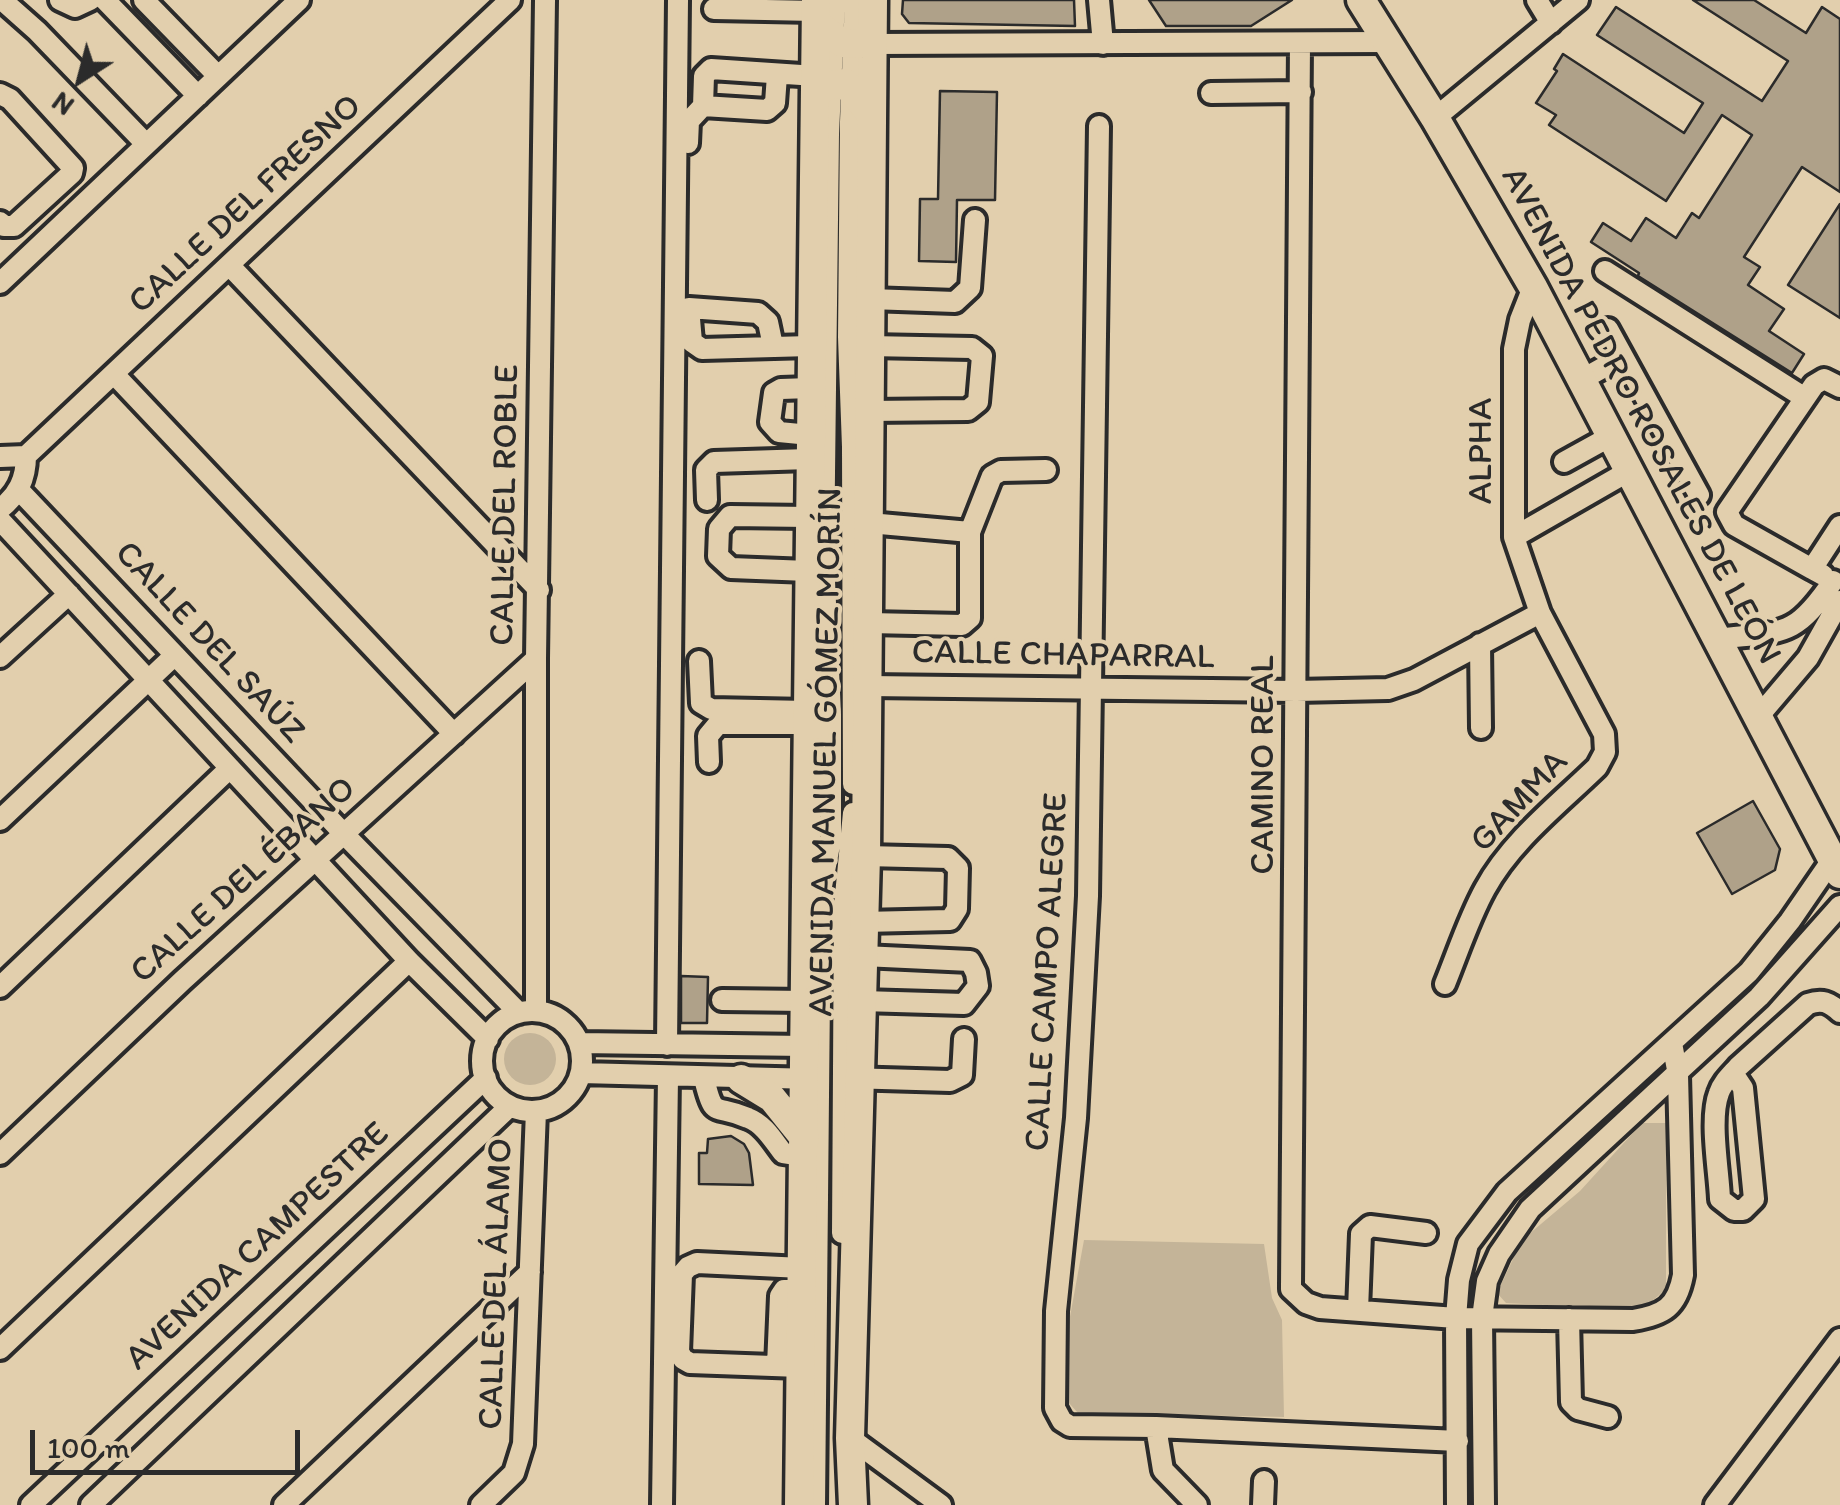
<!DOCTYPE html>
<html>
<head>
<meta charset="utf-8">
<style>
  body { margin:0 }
  #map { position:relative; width:1840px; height:1505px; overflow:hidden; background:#e2cfad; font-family:Itim,sans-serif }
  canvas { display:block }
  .north { position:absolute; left:30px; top:30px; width:100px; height:100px; -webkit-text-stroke:8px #e2cfad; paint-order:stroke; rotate:216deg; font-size:28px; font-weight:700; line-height:40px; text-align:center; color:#2b2b2b }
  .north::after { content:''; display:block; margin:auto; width:35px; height:45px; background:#2b2b2b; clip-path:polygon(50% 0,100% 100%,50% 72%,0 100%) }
  .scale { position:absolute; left:30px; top:1430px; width:270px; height:45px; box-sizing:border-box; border:5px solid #2b2b2b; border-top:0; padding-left:12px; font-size:30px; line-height:35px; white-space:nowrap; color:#2b2b2b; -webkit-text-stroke:8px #e2cfad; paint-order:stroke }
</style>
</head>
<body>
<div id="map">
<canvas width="1840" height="1505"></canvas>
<div class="north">N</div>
<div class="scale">100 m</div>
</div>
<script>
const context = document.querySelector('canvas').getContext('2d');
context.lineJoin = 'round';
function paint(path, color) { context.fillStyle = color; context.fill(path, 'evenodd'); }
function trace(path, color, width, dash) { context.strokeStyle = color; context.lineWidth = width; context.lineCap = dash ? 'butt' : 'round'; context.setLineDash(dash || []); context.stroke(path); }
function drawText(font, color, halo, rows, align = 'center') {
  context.font = font + ' Itim,sans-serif'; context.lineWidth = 8; context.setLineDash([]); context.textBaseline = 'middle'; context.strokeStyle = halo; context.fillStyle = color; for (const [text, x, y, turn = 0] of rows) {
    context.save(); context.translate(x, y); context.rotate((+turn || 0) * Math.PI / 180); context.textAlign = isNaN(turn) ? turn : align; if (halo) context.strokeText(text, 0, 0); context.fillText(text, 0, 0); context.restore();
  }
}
paint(new Path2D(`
  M504 1059a26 26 0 1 1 52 0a26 26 0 1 1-52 0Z
  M1642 1123H1666V1289L1642 1310 1506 1303 1497 1293 1522 1240 1580 1191Z
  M1084 1240 1264 1244 1272 1298 1282 1320 1284 1417 1078 1413 1068 1402 1065 1344Z`), '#c4b498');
const building = new Path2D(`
  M903 0H1074L1075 26 909 23 902 14Z
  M1149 0H1292L1251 26H1166Z
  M1693 0H1754L1806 33 1822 7 1840 19V192L1802 167 1744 257 1760 267 1748 285 1784 309 1769 331 1804 354 1792 373 1638 276 1639 273 1591 242 1603 223 1631 241 1646 218 1676 238 1692 213 1699 218 1752 135 1722 115 1666 201 1549 125 1556 115 1536 103 1557 71 1554 69 1563 54 1684 133 1703 103 1597 35 1616 7 1762 101 1788 61Z
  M940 91 997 92 995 200H957L956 262 919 261 920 199H938Z
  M1840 204V318L1788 285Z
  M1753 801 1780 849 1775 870 1732 894 1697 833Z
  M681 976 708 977 707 1023H681Z
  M731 1136 744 1144 749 1153 753 1185 699 1184V1153H707L708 1139Z`);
paint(building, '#afa189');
trace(building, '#2b2b2b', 2.5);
const minor = new Path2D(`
  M2 0 37 31 146 144
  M60 0 75 7 90 0
  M105 0 198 96
  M144 0 218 76
  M1099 0 1103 44
  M1537 0 1551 23
  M714 9 816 11
  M1300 43 1291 1289 1306 1303 1320 1308 1456 1318 1633 1320C1664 1315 1677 1307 1683 1275L1678 1075 1672 1043
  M872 44 1388 42
  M1211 93 1301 92
  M0 94 10 99 73 168 72 173 14 226H4L0 222
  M703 106 767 110 775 103 777 75
  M1435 118 1578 0
  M1099 126 1088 896 1076 1118 1056 1311 1055 1408 1062 1421 1070 1426 1156 1427 1458 1441
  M688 143 689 121 703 106 704 76 711 69 816 76
  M230 266 539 590
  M1605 271 1805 398
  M0 283 299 0
  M870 299 955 302 970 288 975 220
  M1608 329 1699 495
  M773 346 768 322 758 313 689 308 692 342 702 349 810 346
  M114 374 454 734
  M1581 380 1622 357
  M868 411 968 410 978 402 982 356 972 348 869 346
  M810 435 779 432 770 422 774 393 781 389 810 388
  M0 457 26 456
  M1564 462 1611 436
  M19 490 344 834 519 1013
  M707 500 706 470 714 462 809 459
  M0 509C18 495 26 479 26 456L510 0
  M0 520 409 961 488 1039
  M970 532 992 476 1001 471 1046 470
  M1514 537 1629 471
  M1812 569 1734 525 1727 512 1814 385 1824 379 1840 387
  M808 571 731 568 718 556 719 529 730 516 809 517
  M1823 575 1812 569 1840 526
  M869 623 962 625 970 618V532L869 523
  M1717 639C1783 631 1794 639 1833 581
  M1480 644 1481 728
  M0 657 69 594
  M699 661 701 703 711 709 807 711
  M868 686 1296 691 1388 689 1414 680 1540 613
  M1758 717 1808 658 1840 601
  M709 762 708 736 718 724H800
  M853 784 852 447 848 337 850 122 855 0
  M0 820 175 655
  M863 922 950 920 957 909 958 868 948 858 866 856
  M1445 984C1458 952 1469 918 1485 889 1511 841 1559 804 1597 767L1605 752 1604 734 1540 613 1514 537V349L1520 320 1533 287
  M0 987 230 768
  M722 1000 806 1001
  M862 1001 964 1004 978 986 976 973 970 961 863 956
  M536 1011V659L545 0
  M482 1061a50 50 0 1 1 100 0a50 50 0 1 1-100 0Z
  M579 1043 805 1046
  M667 1045 678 0
  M581 1073 814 1079
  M1733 1073 1743 1088 1754 1199 1743 1210H1734L1720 1199C1719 1171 1709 1119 1719 1093 1722 1083 1731 1075 1738 1067L1808 1004C1822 999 1829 1002 1840 1012
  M704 1078C714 1121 714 1103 748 1118 764 1124 773 1140 783 1153L803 1156
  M848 1078 950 1081 962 1075 964 1039
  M0 1154 182 981 536 659
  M842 1233 844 906 853 813
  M1358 1310 1361 1234 1370 1226 1426 1233
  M1569 1319 1571 1402 1578 1409 1608 1417
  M0 1349 409 961
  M777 1366 780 1296 784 1290H801
  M800 1367 690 1363 683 1359 679 1352 682 1274 688 1267 697 1263 802 1268
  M1156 1427 1163 1470 1197 1505
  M850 1438 941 1505
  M31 1505 486 1078
  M91 1505 510 1106
  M284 1505 530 1272
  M481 1505 514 1473 523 1444 536 1111
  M662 1505 668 1077
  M815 1505 821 891 831 840V715L824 559 829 134 835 0
  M1263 1505 1264 1481
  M1457 1505 1456 1318 1459 1280 1468 1244 1507 1192 1749 972 1790 921 1832 860
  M1484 1505 1482 1318 1487 1281 1499 1254 1530 1209 1759 997 1840 906
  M1715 1505 1840 1339`);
const major = new Path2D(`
  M1361 0 1435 118 1533 287 1840 874
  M816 23 842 43 872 44
  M815 96 825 86 845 83 870 113
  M741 1079 772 1098 805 1139
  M799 1505 816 0
  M853 1505 850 1438 866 856 873 0`);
trace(minor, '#2b2b2b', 28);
trace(major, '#2b2b2b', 35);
trace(minor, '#e2cfad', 20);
trace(major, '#e2cfad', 28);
drawText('35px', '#2b2b2b', '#e2cfad', [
  ["CALLE DEL FRESNO",246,205,-43],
  ["AVENIDA PEDRO ROSALES DE LEÓN",1640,416,62],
  ["ALPHA",1482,451,-90],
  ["CALLE DEL ROBLE",506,505,-89],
  ["CALLE DEL SAÚZ",209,643,47],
  ["CALLE CHAPARRAL",1063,656,1],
  ["AVENIDA MANUEL GÓMEZ MORÍN",827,752,-89],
  ["CAMINO REAL",1264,765,-90],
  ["GAMMA",1520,802,-47],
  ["CALLE DEL ÉBANO",244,881,-42],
  ["CALLE CAMPO ALEGRE",1048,972,-87],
  ["AVENIDA CAMPESTRE",258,1247,-43],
  ["CALLE DEL ÁLAMO",497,1284,-88]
]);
</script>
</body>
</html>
